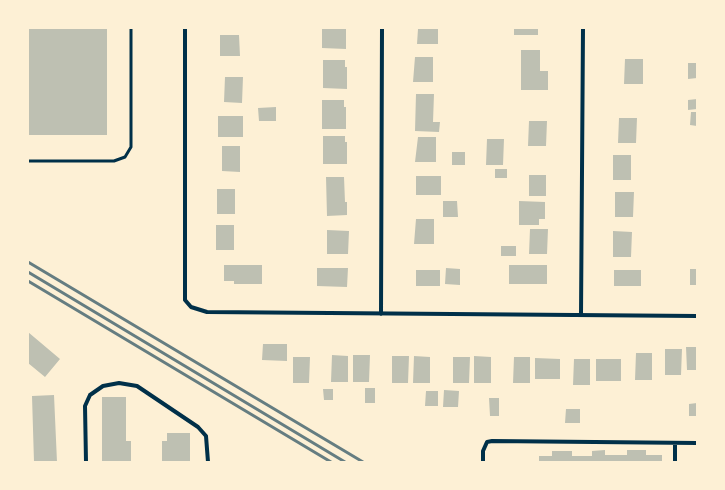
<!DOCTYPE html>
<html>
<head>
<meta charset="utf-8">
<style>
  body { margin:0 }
  #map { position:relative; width:725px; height:490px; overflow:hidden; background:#fdf0d5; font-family:Raleway,sans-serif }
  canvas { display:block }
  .frame { position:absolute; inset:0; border:29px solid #fdf0d5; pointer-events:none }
</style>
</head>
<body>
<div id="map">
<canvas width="725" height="490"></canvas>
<div class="frame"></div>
</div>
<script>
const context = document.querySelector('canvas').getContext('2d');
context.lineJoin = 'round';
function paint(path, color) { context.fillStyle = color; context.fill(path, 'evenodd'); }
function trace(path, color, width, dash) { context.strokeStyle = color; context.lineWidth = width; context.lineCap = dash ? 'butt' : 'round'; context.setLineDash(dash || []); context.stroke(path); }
paint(new Path2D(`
  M28 28H107V135H28Z
  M322 28H346V49L322 48Z
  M420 28H438V44H417L418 29Z
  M514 28H538V35H514Z
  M220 35H239L240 56H220Z
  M521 50H540V71H548V90H521Z
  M415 57H433V82H413Z
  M625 59H643V84H624Z
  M323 60H345V67H347V89L323 88Z
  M688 63H697V78L688 79Z
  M225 77H243L242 103 224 102Z
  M416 94H434L433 122H440L439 132 415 131Z
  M697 99V109L688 110V100Z
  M322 100H344V107H346V129H322Z
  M276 107V121H259L258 108Z
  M691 112H697V126L690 125Z
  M218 116H243V137H218Z
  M619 118H637L636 143H618Z
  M529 121H547L546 146H528Z
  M323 136H345V142H347V164H323Z
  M418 137H436V162H415Z
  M487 139H504L503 165H486Z
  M222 146H240V172L222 171Z
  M452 152H465V165H452Z
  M613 155H631V180H613Z
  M495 169H507V178H495Z
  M529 175H546V196H529Z
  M416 176H441V195H416Z
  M326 177H344L345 202H347V215L327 216Z
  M217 189H235V214H217Z
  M615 192H634L633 217H615Z
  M443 201H457L458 217H443Z
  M519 201 545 202V219H539V225H519Z
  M416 219H434V244H414Z
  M216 225H234V250H216Z
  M530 229H548L547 254H529Z
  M327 230 349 231 348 254H327Z
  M613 231 632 232 631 257H613Z
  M501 246H516V256H501Z
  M224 265H262V284H234V281H224Z
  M509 265H547V284H509Z
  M317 268H348L347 287 317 286Z
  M446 268 460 269V285L445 284Z
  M690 269H697V285H690Z
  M416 270H440V286H416Z
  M614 270H641V286H614Z
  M28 332 60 359 45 377 28 363Z
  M263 344H287V361L262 360Z
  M686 347H697V370H687Z
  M665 349H682L681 375H665Z
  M636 353H652V380H635Z
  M332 355 348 356V382H331Z
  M353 355H370L369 382H353Z
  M392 356H409L408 383H392Z
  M414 356 430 357V383H413Z
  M474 356 491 357V383H474Z
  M293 357H310L309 383H293Z
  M453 357H470L469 383H453Z
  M514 357H530V383H513Z
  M535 358 560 359V379H535Z
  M574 359H590V385H573Z
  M596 359H621V381H596Z
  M365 388H375V403H365Z
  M323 389H333V400H324Z
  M444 390 459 391 458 407H443Z
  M426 391H438V406H425Z
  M54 395 57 462H34L32 396Z
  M102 397H126V441H131V462H102Z
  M489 398H499V416H490Z
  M697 403V416H689V404Z
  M566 409H580V423H565Z
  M167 433H190V462H162V441H167Z
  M605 450V455H627V450H646V455H662V462H539V456H552V451H572V456H592V451Z`), '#bec0b2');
trace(new Path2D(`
  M28 161H114L125 157 131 147V28`), '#003049', 3);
trace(new Path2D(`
  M185 28V300L191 307 207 312 697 316
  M381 314 382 28
  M581 315 583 28
  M675 443V462
  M86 462 85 406 90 395 103 386 119 383 137 386 198 427 206 436 208 462
  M483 462V451L487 442 492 441 697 443`), '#003049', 4);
trace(new Path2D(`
  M28 262 363 462
  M28 272 345 462
  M28 281 331 462`), '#657d81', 3);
</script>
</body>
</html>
